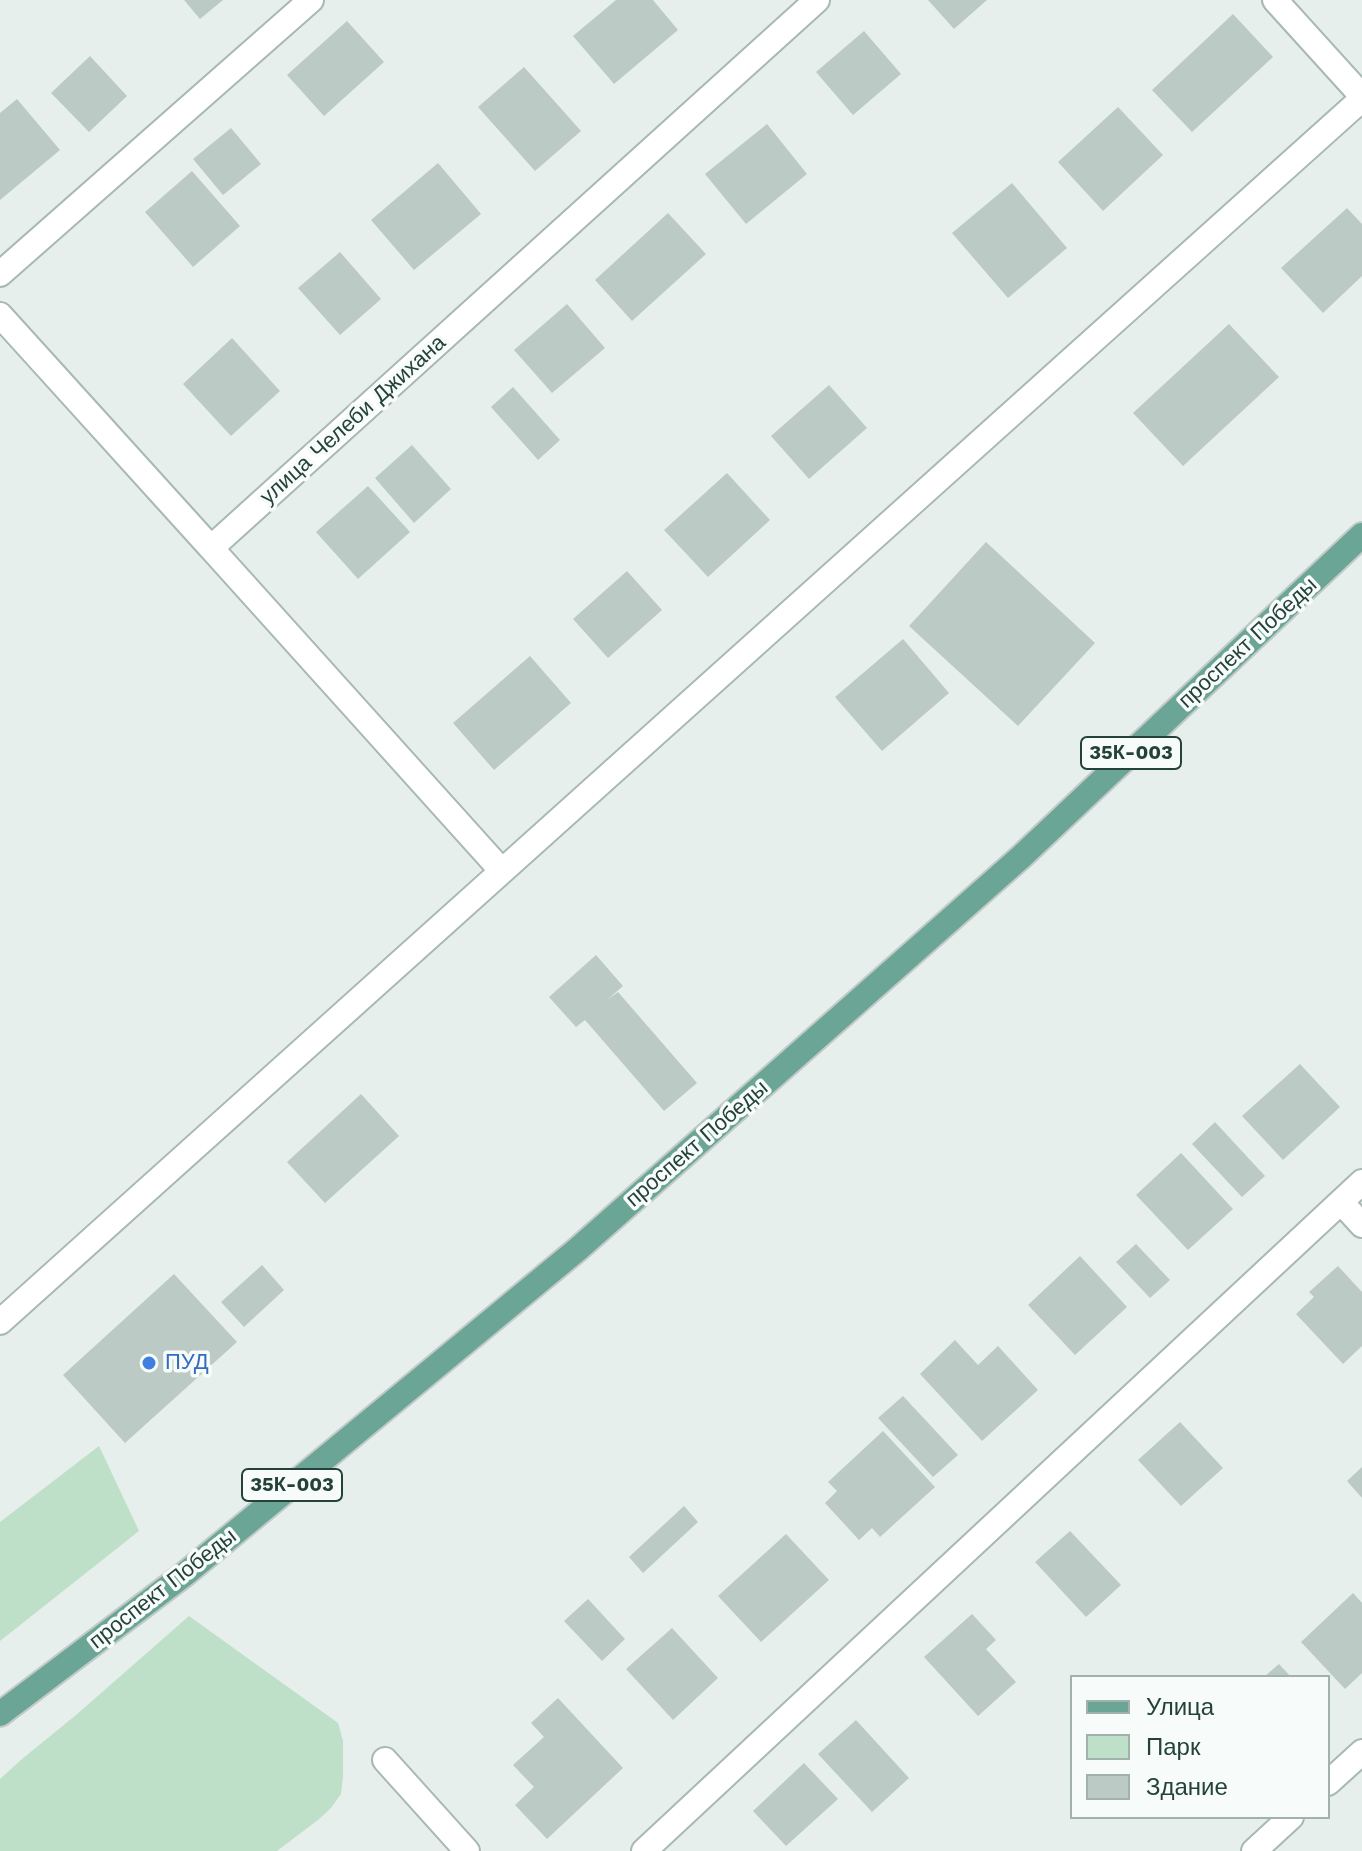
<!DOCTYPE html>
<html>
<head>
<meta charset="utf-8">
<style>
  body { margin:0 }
  #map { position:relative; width:1362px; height:1851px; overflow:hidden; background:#e6efeb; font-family:"Work Sans",sans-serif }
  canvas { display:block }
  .legend { position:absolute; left:1070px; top:1675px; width:260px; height:144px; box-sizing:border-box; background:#f7fbf9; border:2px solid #a3b1ad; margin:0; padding:10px 14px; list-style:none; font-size:24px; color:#24423a }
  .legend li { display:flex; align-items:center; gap:16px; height:40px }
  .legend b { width:40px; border:2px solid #a3b1ad }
</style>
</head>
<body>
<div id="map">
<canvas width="1362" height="1851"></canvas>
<ul class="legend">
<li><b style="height:10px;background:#6aa596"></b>Улица</li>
<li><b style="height:22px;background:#bfe0c8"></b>Парк</li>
<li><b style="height:22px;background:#bbcac4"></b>Здание</li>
</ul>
</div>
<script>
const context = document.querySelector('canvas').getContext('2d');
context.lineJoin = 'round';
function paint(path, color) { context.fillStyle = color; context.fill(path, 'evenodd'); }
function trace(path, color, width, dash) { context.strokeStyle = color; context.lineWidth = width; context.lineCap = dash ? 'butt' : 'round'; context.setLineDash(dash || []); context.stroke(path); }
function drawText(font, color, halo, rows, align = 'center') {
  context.font = font + ' "Work Sans",sans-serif'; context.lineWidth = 7; context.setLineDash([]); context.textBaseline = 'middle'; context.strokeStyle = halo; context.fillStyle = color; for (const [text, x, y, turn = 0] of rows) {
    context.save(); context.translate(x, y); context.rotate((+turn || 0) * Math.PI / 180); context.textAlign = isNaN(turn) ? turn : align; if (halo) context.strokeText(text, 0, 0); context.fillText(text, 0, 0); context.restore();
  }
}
paint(new Path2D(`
  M99 1446 139 1531 0 1641V1522Z
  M189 1616 338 1723 343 1741V1777L341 1794 331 1808 318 1820 277 1851H0V1779L22 1759 76 1715Z`), '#bfe0c8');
paint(new Path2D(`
  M184 0H223L200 19Z
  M616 0H653L678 30 614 84 573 36Z
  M928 0H987L954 29Z
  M1233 14 1273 57 1192 132 1152 90Z
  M347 21 384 62 324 116 287 75Z
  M864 31 901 74 853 115 816 72Z
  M90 56 127 96 89 132 51 93Z
  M524 67 581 131 535 171 478 107Z
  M17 99 60 150 0 200V113Z
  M1118 107 1163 155 1103 211 1058 162Z
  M767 124 807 174 746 224 705 174Z
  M231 128 261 164 223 195 193 159Z
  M438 163 481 214 414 270 371 220Z
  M192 171 240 226 193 267 145 212Z
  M1012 183 1067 248 1008 298 952 233Z
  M1347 208 1362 224V276L1323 313 1281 268Z
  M668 213 706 254 632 321 595 280Z
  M340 252 381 299 340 335 298 288Z
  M567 304 605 348 552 393 514 350Z
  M1229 324 1279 377 1183 466 1133 413Z
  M232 338 280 391 231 436 183 384Z
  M829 385 867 428 809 479 771 436Z
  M513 387 560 440 538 460 491 407Z
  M412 445 451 489 414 523 375 478Z
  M727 473 770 520 708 577 664 530Z
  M368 486 410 532 358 579 316 532Z
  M986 542 1095 643 1018 726 909 626Z
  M627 571 662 610 608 658 573 619Z
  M903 639 949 693 882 751 835 697Z
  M530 656 571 703 494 770 453 723Z
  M596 955 623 986 607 1000 618 992 697 1083 664 1111 585 1020 576 1027 549 997Z
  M1300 1064 1340 1107 1283 1160 1242 1116Z
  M361 1094 399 1136 325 1203 287 1162Z
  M1215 1122 1265 1176 1242 1197 1192 1144Z
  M1181 1153 1233 1209 1188 1250 1136 1195Z
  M1136 1244 1170 1280 1150 1298 1116 1262Z
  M1080 1256 1127 1307 1075 1355 1028 1305Z
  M262 1265 284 1290 244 1327 221 1302Z
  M1338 1266 1362 1292V1346L1343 1364 1296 1314 1314 1297 1309 1292Z
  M174 1274 237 1342 125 1443 63 1375Z
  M955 1340 978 1365 998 1346 1038 1390 982 1441 920 1374Z
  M903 1396 958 1455 933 1477 878 1418Z
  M1180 1422 1223 1468 1181 1506 1138 1460Z
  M883 1431 935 1487 880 1537 872 1528 859 1540 825 1503 837 1491 828 1482Z
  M1362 1467V1498L1347 1481Z
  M684 1506 698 1522 643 1573 629 1557Z
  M1070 1531 1121 1585 1086 1617 1035 1562Z
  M786 1534 829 1580 761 1642 718 1596Z
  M1353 1593 1362 1603V1673L1345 1689 1301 1642Z
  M588 1599 625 1639 602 1661 564 1621Z
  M972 1614 996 1640 986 1649 1016 1682 978 1716 924 1657Z
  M672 1628 718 1678 673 1720 626 1669Z
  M1279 1664 1291 1677H1264Z
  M558 1698 623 1768 547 1839 515 1805 534 1787 513 1765 544 1737 531 1723Z
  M856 1720 909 1778 872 1812 818 1754Z
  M804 1763 838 1799 786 1846 753 1811Z`), '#bbcac4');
const minor = new Path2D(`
  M1275 0 1362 96
  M0 274 311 0
  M0 315 211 548
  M501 870 211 548 817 0
  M1341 1202 1362 1225
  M0 1322 1362 99
  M385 1760 467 1851
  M1328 1783 1362 1752
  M644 1851 1362 1182
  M1254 1851 1291 1817`);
const major = new Path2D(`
  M0 1714 185 1574 578 1249 1021 857 1362 535`);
trace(minor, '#a8b8b2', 28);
trace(major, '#c2cac8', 28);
trace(minor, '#fff', 24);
trace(major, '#6aa596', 24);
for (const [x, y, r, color] of [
  [149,1363,8,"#3f7fe0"]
]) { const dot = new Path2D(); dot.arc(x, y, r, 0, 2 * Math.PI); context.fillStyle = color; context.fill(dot); trace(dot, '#f7fbf9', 3); }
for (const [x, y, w] of [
  [1131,753,100],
  [292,1485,100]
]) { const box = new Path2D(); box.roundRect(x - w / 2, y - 16, w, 32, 6); context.fillStyle = '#f7fbf9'; context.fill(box); trace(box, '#24423a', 2); }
drawText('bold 20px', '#24423a', null, [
  ["35К-003",1131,753],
  ["35К-003",292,1485]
]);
drawText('22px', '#24423a', '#f7fbf9', [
  ["улица Челеби Джихана",353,420,-42],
  ["проспект Победы",1248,643,-43],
  ["проспект Победы",697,1144,-41],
  ["проспект Победы",163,1589,-38]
]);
drawText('22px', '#366cbe', '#f7fbf9', [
  ["ПУД",165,1363]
], 'left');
</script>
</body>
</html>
